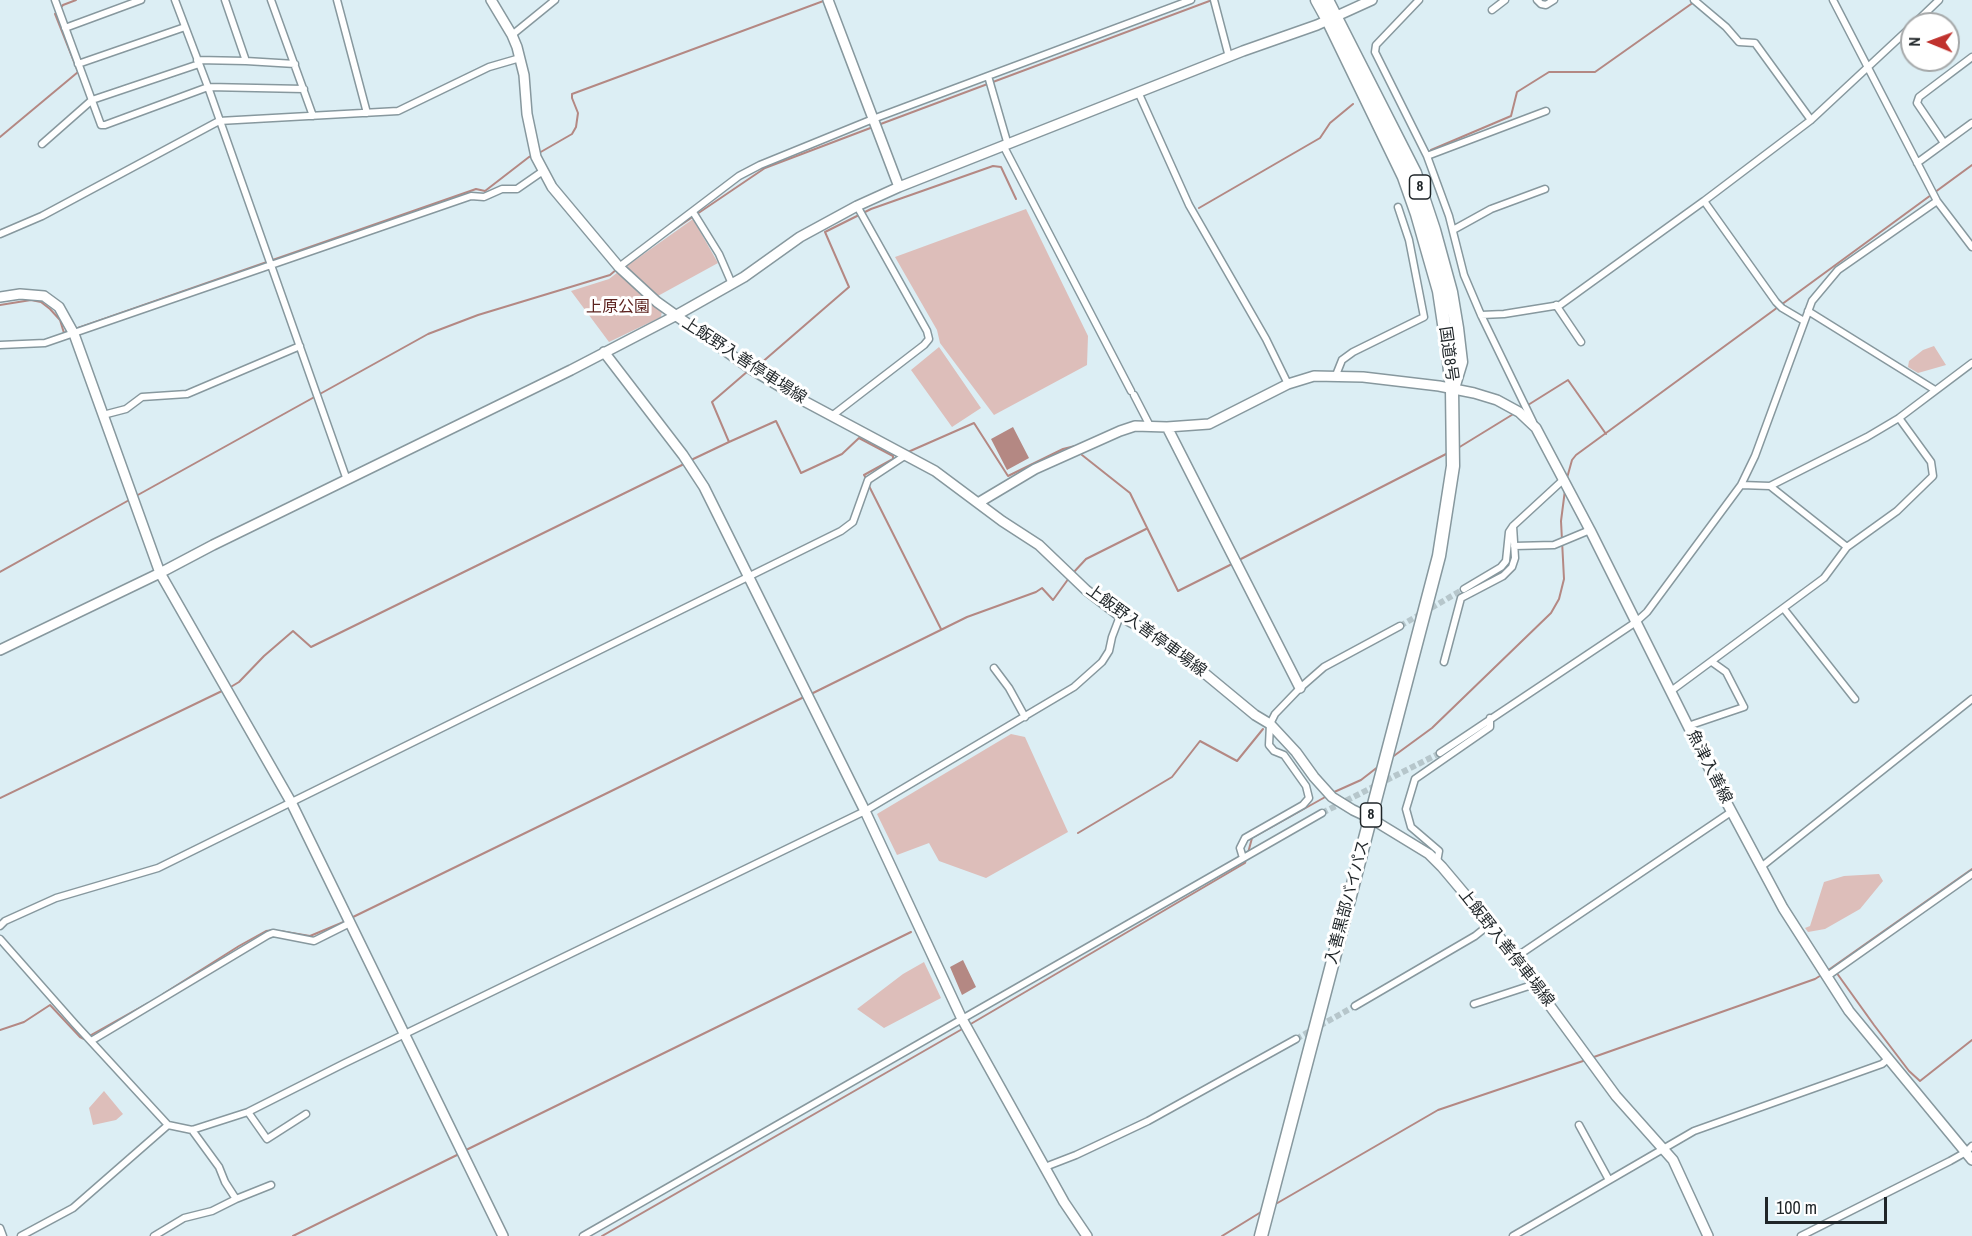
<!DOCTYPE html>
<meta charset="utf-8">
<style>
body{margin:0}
#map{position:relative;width:1972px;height:1236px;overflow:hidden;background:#dceef4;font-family:"Archivo Narrow",sans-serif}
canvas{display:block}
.north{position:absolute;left:1900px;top:12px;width:60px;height:60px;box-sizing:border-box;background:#fff;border:2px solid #a5a8a9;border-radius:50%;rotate:271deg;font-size:16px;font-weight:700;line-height:24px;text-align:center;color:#1f2528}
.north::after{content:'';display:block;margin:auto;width:21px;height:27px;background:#c0322e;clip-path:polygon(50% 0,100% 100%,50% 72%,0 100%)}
.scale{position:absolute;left:1765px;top:1197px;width:122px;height:27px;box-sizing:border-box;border:3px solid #1f2528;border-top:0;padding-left:8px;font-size:18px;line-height:21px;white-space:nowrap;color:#1f2528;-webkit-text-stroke:4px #fff;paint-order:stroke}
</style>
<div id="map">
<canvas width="1972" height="1236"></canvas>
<div class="north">N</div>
<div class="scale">100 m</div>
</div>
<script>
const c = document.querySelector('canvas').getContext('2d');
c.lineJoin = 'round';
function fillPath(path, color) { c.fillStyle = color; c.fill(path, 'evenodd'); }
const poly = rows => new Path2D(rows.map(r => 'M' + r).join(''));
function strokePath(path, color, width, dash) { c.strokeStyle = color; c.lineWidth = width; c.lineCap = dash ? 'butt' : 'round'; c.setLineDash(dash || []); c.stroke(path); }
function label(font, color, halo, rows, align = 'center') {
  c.font = font + ' "Archivo Narrow","Noto Sans JP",sans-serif'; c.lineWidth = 6; c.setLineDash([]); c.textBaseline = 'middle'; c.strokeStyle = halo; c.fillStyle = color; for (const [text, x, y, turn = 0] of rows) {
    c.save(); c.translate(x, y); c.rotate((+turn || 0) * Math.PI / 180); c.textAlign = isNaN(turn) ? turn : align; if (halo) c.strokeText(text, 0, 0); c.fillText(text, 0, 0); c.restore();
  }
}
fillPath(poly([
 [1026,209,1088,336,1087,365,994,415,940,343,937,330,895,257],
 [693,219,718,263,656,297,624,268],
 [618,272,662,311,661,317,609,342,571,291,609,279],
 [1934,346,1946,365,1918,373,1908,367,1909,361,1923,350],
 [939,347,981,408,952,427,911,370],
 [1011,734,1025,737,1068,832,986,878,939,861,929,843,897,855,877,814],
 [1879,874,1883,881,1860,909,1825,929,1808,932,1805,928,1810,926,1824,882,1844,876],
 [924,962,941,998,884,1028,857,1009,903,974],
 [104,1091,123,1114,116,1120,93,1125,89,1108]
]), '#ddbeba');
fillPath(poly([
 [1013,427,1029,458,1007,470,991,439],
 [963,960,976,987,962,995,950,967]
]), '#b48883');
strokePath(poly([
 [878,125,1212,0],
 [0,137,78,72,55,14,63,5,76,0],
 [1431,150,1511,116,1517,92,1549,72,1595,72,1694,2],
 [539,153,572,134,576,127,578,113,572,98,572,94,826,0],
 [1199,208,1320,138,1330,123,1353,104],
 [666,235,765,168,873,127],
 [0,305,31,300,41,302,50,309,60,320,64,333,70,331],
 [75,329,476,189,485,191,529,157,534,155],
 [753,368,760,364,849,287,825,232,871,209,993,166,1001,167,1016,199],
 [1520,410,1568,380,1606,434],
 [729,442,776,421,801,473,842,454,859,438,893,456,893,459,864,475,866,478],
 [1458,448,1515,413],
 [908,452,974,423,1008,476,1063,449,1075,446],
 [1082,455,1130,493,1178,591,1232,564],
 [689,461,729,442,712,402,748,371],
 [1567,478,1572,460,1576,455,1972,165],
 [868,484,941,629],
 [136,496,428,334,478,315,610,275,617,269],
 [1237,561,1448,453],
 [0,572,131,499],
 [1073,573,1086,559,1146,529],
 [229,688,239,682,264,656,293,631,311,647,684,464],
 [809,695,967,617,1036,592,1042,588,1053,600,1069,578],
 [1391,758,1432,728,1551,613,1559,599,1564,579,1561,521,1565,490],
 [1332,793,1361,780,1379,766],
 [0,798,224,690],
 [1078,833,1172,777,1200,741,1237,761,1263,729],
 [1248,853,1252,838,1327,796],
 [351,918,804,697],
 [280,931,310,936,346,921],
 [1827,971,1972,869],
 [1836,972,1874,1025,1909,1071,1920,1081,1972,1040],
 [163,994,239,946,266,931,274,930],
 [969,1025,1245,863,1246,859],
 [0,1030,24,1022,50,1005,80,1037,84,1039,148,1003],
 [1591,1058,1815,979,1823,974],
 [464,1151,911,932],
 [1274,1205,1438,1110,1586,1060],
 [293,1236,459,1154],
 [602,1236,964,1028],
 [1222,1236,1261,1212]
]), '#b48883', 2);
strokePath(poly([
 [1400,626,1464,589],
 [1322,813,1440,753],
 [1296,1039,1355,1006]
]), '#b6c6cb', 6, [6, 3]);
const street = poly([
 [55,0,101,125,105,125,208,87,304,89],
 [175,0,208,87,347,480],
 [225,0,246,61,295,64],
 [271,0,313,116],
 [337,0,367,113],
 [1214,0,1229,57],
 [1419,0,1376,45,1375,52,1427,156,1449,216,1464,275,1481,315,1533,422],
 [1537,0,1541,4,1546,5,1554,0],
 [1694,0,1726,27,1739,42,1755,43,1811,120],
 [1833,0,1937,201,1972,247],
 [1492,10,1505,0],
 [1914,24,1939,0],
 [65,28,141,0],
 [512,35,555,0],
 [197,60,246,61],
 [78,64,185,27],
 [988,76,1008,145],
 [1139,94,1189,205,1266,339,1288,384],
 [1944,143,1917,103,1919,97,1972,57],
 [42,144,92,100,199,64],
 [1004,147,1131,391],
 [1427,156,1546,111],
 [1917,163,1972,123],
 [1704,201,1776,302,1782,308,1804,321],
 [693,212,719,254,732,284],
 [1453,230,1491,209,1545,189],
 [0,234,42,216,219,121,398,111,489,67,520,58],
 [619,267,739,176,760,165,873,119,1191,0],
 [1556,305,1581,342],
 [1808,311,1935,390],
 [1481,315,1504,314,1560,305,1704,201,1811,120,1912,26],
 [0,345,45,343,471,196,484,197,502,189,517,189,543,171],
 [1336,375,1342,360,1353,352,1424,317,1409,240,1398,207],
 [1134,395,1150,426],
 [103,415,126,409,142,397,187,394,300,346],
 [833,415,924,345,929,339,927,331,857,206],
 [1741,485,1770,486,1867,437,1899,418,1972,363],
 [1770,486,1847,547],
 [1514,546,1554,545,1590,530],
 [1464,589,1501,567,1506,561,1509,532,1513,526,1563,480],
 [1784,609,1855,699],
 [1444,662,1461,598,1503,576,1512,567,1515,558,1513,526],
 [994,668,1009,688,1025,717],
 [1671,691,1824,578,1847,547,1897,511,1933,476,1931,462,1899,418],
 [1688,726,1744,707,1726,672,1712,662],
 [1440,753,1636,622,1647,612,1741,485,1755,456,1812,301,1838,270,1937,201],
 [1243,858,1240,848,1245,838,1303,805,1309,798,1306,786,1284,755,1274,751,1269,745,1270,724,1275,714,1300,688,1324,667,1400,626],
 [1437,862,1439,851,1411,827,1406,809,1415,779,1490,727,1490,718],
 [1761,867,1972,699],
 [0,926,5,921,56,898,158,868,841,531,853,522,868,480,906,455],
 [0,939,75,1024,168,1125,192,1130,248,1112,345,1063,865,811,1074,687,1102,662,1109,651,1112,637,1120,616],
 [1516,957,1731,812],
 [1826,977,1972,874],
 [1474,1004,1535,984],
 [1355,1006,1475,936,1490,924],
 [91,1041,268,935,273,933,314,941,350,923],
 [248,1112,267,1139,306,1114],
 [1579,1125,1609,1180],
 [1045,1167,1076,1155,1148,1121,1296,1039],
 [236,1199,271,1185],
 [0,1228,3,1236],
 [21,1236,73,1208,168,1125],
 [154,1236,184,1218,212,1211,236,1199,225,1182,219,1167,192,1130],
 [583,1236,1322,813],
 [1513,1236,1694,1131,1882,1064,1888,1059],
 [1801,1236,1950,1161,1966,1152,1972,1146]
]);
const secondary = poly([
 [491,0,512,35,517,47,524,75,527,114,536,157,552,187,619,267,657,302,751,369,804,401,935,471,1002,521,1039,545,1086,590,1120,616,1153,634,1174,648,1255,715,1270,724,1296,752,1314,777,1332,797,1353,810,1370,818,1429,854,1442,867,1490,924,1616,1096,1673,1160,1708,1236],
 [828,0,899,187],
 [0,297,20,294,44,296,59,307,74,334,160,573,291,802,503,1236],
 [604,352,683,455,704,487,865,811,962,1019,1064,1202,1087,1236],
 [1167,427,1300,688],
 [978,503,1035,469,1120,431,1135,426,1167,427,1209,424,1288,384,1314,376,1363,377,1439,386,1474,393,1497,400,1519,412,1536,428,1590,530,1721,792,1783,908,1849,1011,1972,1160],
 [0,650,160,573,213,545,571,370,675,316,744,277,800,237,857,206,899,187,1243,51,1317,25,1372,0]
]);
const highway = poly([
 [1327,0,1415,173,1434,230,1451,292,1457,328,1461,362,1454,385],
 [1261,1236,1439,556,1453,466,1452,389,1447,344,1439,291,1417,214,1404,177,1328,20,1317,0]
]);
strokePath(street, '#87989e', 9);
strokePath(secondary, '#87989e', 12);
strokePath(highway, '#87989e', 15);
strokePath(street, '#fff', 6);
strokePath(secondary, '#fff', 9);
strokePath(highway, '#fff', 12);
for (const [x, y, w] of [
 [1420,187,21],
 [1371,815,21]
]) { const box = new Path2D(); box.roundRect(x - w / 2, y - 12, w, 24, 4.5); c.fillStyle = '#fff'; c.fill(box); strokePath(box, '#1f2528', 1.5); }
label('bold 15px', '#1f2528', null, [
 ["8",1420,187],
 ["8",1371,815]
]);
label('16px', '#5d2420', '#fff', [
 ["上原公園",618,308]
]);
label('16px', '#1f2528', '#fff', [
 ["国道8号",1448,354,82],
 ["上飯野入善停車場線",744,361,33],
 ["上飯野入善停車場線",1146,631,36],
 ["魚津入善線",1709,767,63],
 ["入善黒部バイパス",1348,902,-75],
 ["上飯野入善停車場線",1506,948,52]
]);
</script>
